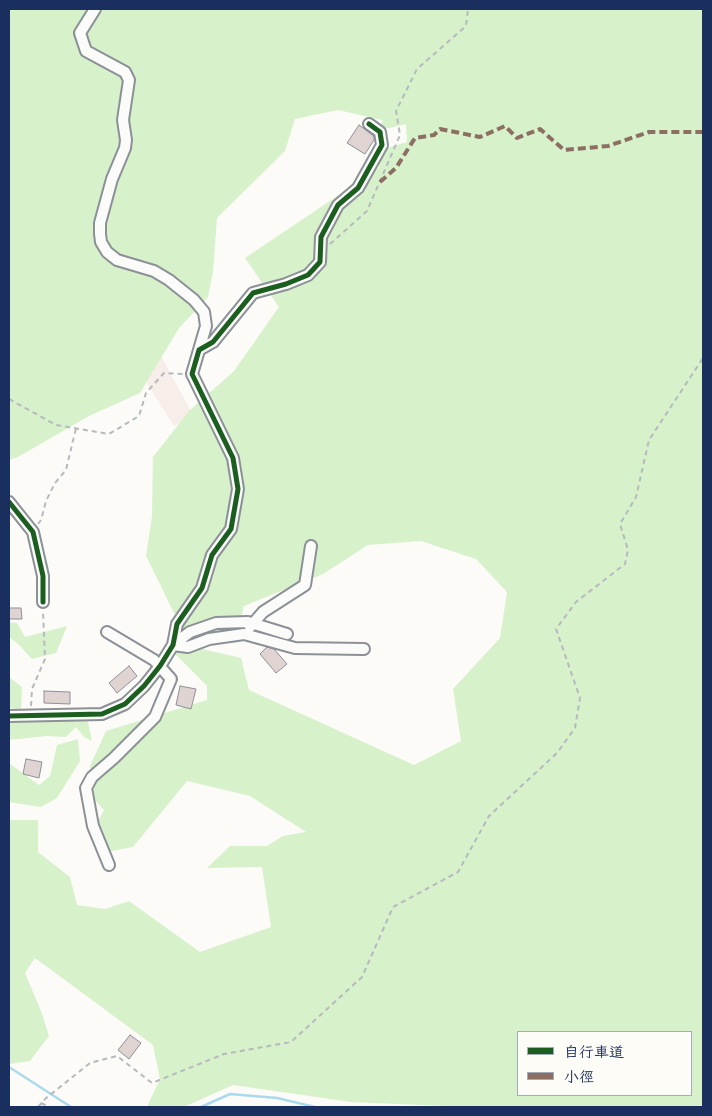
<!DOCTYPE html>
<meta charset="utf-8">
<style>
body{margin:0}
#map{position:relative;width:712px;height:1116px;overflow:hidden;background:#fcfbf8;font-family:Mali,"LXGW WenKai TC",sans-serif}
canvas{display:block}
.frame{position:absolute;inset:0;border:10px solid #1b2f5e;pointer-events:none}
.legend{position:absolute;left:517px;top:1031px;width:175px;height:65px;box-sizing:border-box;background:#fdfcf7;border:1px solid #a3aaba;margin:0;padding:6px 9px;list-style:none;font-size:15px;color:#1b2f5e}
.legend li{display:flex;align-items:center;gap:10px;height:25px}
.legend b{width:25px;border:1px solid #a3aaba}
</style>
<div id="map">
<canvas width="712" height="1116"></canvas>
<div class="frame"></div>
<ul class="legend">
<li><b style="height:6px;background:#1b5e20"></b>自行車道</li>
<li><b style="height:6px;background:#8d6e63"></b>小徑</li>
</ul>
</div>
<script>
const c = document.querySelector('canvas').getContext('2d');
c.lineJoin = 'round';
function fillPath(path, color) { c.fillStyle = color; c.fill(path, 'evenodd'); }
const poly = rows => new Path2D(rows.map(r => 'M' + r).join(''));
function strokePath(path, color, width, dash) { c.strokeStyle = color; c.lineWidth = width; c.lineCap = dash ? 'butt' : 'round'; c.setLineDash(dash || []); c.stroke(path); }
fillPath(poly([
 [153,341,193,415,174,426,124,347]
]), '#f7ede9');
fillPath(poly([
 [9,9,703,9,703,1107,470,1107,351,1102,233,1085,184,1107,147,1107,160,1079,153,1045,35,958,25,973,41,1011,49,1036,30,1061,9,1064,9,820,38,820,38,852,70,877,77,905,105,909,129,901,200,952,271,927,262,867,207,868,230,846,267,846,283,836,306,832,250,796,187,781,133,847,101,853,94,829,104,810,93,798,90,766,106,731,207,700,207,686,174,653,198,648,241,658,249,690,414,765,461,741,453,689,500,638,507,592,476,559,421,541,368,545,323,574,244,606,235,643,181,627,146,556,152,516,153,457,189,411,234,371,279,307,245,258,379,168,380,150,407,142,406,124,381,130,382,120,338,110,295,119,285,151,217,218,213,272,208,297,179,328,140,393,89,416,18,457,9,460],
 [518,1032,691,1032,691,1095,518,1095],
 [9,622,17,623,25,637,67,626,56,653,32,659,17,643,9,637],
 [9,677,22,687,21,709,9,708],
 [87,718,92,741,84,737,76,727,66,737,47,736,9,740,9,719,53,721],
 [78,739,80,761,57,798,41,807,9,802,9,763,39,785,50,776,57,745]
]), '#d7f1cb');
strokePath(poly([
 [9,1067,71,1107],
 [201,1107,230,1094,277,1098,315,1107]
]), '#aadaed', 2.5);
const building = poly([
 [359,125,374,136,374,140,365,154,347,143,359,125],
 [9,608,21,608,22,619,9,619,9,608],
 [267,647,274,649,287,664,276,673,260,654,267,647],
 [129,666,137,676,117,693,109,683,129,666],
 [180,686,196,689,191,709,176,705,180,686],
 [44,691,70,692,70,704,44,703,44,691],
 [26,759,42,762,39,778,23,774,26,759],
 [130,1035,141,1043,129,1059,118,1050,130,1035]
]);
fillPath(building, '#e0d4d2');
strokePath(building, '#8c9097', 1);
const minor = poly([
 [199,350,213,342,253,293,286,284,308,275,320,262,321,237,338,205,358,188,382,145,380,132,369,124],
 [9,502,33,532,43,576,43,602],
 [250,627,263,612,305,585,311,546],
 [107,632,154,660,171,679,155,717,114,758,92,777,86,788,93,826,109,865],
 [173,645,188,647,209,639,244,634,295,648,364,649],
 [173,645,190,632,216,623,248,622,287,634],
 [9,716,102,714,125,704,144,686,160,666,173,645,177,624,202,588,212,555,231,529,238,489,233,458,192,374,206,326,204,312,194,300,169,280,154,271,117,260,107,252,101,242,100,234,100,223,112,179,125,148,126,140,123,120,129,80,125,72,86,51,80,33,95,9]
]);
strokePath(minor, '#8c9097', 14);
strokePath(poly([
 [330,244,367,211,400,135,396,111,417,69,466,26,468,9],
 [9,399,56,425,109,434,139,416,146,393,164,373,183,374],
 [38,524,41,520,46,501,55,483,66,470,76,428],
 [31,706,32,689,45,659,43,611],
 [41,1103,49,1107],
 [38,1107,45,1099,90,1063,117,1056,152,1083,224,1054,291,1042,362,977,393,907,458,872,489,816,557,753,575,728,580,698,556,629,576,602,625,564,628,550,620,524,636,497,649,440,703,358]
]), '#b6b9bd', 2, [5, 4]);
strokePath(minor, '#fbfbf9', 10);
strokePath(poly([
 [380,182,396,168,415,138,434,135,440,129,480,137,505,126,517,138,540,129,564,150,608,146,649,132,703,132]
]), '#8d6e63', 4, [8, 4]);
strokePath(poly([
 [9,502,33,532,43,576,43,602],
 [9,716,102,714,125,704,144,686,160,666,173,645,177,624,202,588,212,555,231,529,238,489,233,458,192,374,199,350,213,342,253,293,286,284,308,275,320,262,321,237,338,205,358,188,382,145,380,132,369,124]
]), '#1b5e20', 5);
</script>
